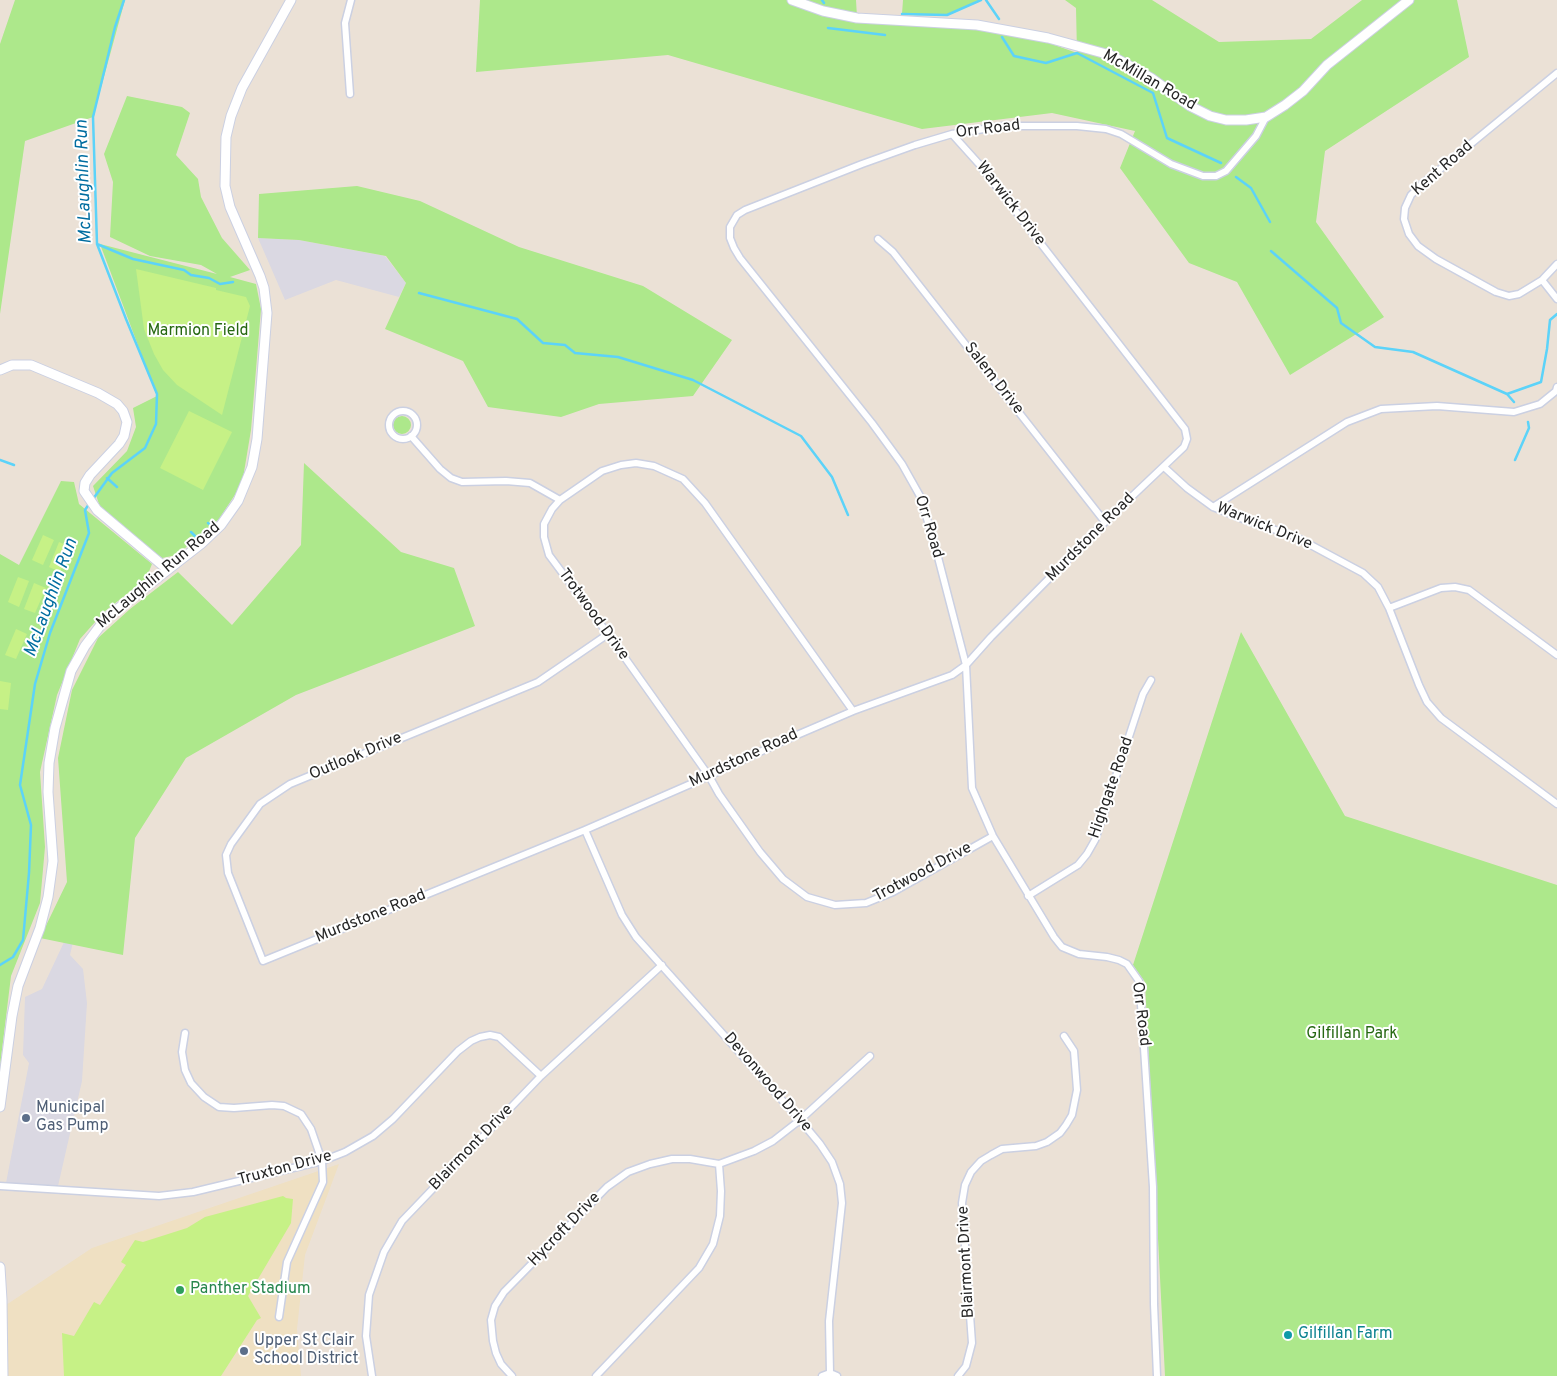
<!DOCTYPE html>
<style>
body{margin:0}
canvas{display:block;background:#ebe1d6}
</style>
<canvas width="1557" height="1376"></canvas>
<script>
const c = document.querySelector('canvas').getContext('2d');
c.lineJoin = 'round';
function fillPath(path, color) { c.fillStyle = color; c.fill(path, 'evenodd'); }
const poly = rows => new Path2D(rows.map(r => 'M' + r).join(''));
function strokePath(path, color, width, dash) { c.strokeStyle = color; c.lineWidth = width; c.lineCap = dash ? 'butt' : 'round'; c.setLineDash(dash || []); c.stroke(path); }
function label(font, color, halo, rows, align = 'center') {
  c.font = font + ' Overpass,sans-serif'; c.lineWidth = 4; c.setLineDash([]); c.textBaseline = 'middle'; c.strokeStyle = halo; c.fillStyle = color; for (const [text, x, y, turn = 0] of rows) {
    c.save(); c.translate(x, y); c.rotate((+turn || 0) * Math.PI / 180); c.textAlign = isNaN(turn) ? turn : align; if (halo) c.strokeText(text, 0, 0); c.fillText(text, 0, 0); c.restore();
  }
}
fillPath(poly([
 [258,238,299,240,385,256,406,283,399,297,336,280,285,300],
 [65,940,73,942,70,955,83,969,87,1003,82,1081,58,1186,6,1183,29,1063,23,1055,25,997,42,989]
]), '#dad8e2');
fillPath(poly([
 [339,1164,305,1255,297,1329,301,1376,7,1376,6,1305,92,1248]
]), '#efe0c2');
fillPath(poly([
 [15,0,125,0,93,117,25,141,0,314,0,44],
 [480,0,856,0,857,17,1021,33,1077,53,1076,8,1065,0,1152,0,1219,42,1311,39,1362,0,1457,0,1469,57,1325,151,1316,222,1384,317,1290,375,1237,282,1189,263,1120,168,1135,131,1052,113,922,129,668,55,476,72],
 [903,0,981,0,947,15,902,14],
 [127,96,182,107,190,113,176,155,198,179,201,197,222,238,250,270,230,277,256,284,261,309,251,430,242,484,219,519,177,555,162,558,101,510,93,486,127,451,136,427,133,408,157,396,100,244,217,274,201,265,150,256,110,237,113,182,104,154],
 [357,186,420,201,519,247,643,286,732,340,693,396,599,404,561,417,488,407,463,361,385,329,406,283,386,256,299,240,258,238,259,194],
 '393 425a9 9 0 1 1 18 0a9 9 0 1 1-18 0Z',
 [304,463,401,552,454,568,475,626,296,695,186,758,135,838,123,955,40,938,67,882,58,758,72,690,98,638,130,609,178,572,232,625,301,545],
 [61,481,74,482,79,504,152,564,146,579,104,612,80,639,57,695,40,772,45,847,40,903,11,976,0,1066,0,554,19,565],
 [1241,632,1345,816,1557,885,1557,1376,1165,1376,1145,982,1133,965]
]), '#ade88b');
fillPath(poly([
 [136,269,216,288,216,290,246,297,250,306,222,415,177,385,163,370,154,354,144,329],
 [189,411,232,432,203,490,160,468],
 [43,535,54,540,43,565,32,560],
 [59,542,70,547,60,572,49,567],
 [18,577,29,581,19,607,8,602],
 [34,583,46,588,35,613,24,609],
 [16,629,27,634,16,659,5,655],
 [0,681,11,683,8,710,0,709],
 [283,1196,286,1198,293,1199,291,1223,248,1296,261,1318,257,1320,221,1376,64,1376,62,1333,74,1336,94,1302,100,1305,126,1265,121,1262,135,1240,143,1242,187,1228,205,1217]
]), '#c6f186');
strokePath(poly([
 [822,0,824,3],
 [986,0,999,19],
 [902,14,947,15,981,0],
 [828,28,885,35],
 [1002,37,1014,56,1046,63,1077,53,1153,93,1167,138,1221,163],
 [1236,177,1251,188,1270,222],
 [97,244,133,259,184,270,191,275,209,278,220,284,233,282],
 [1271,251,1337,308,1341,323,1375,347,1413,352,1507,394,1541,382,1547,349,1550,320,1557,314],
 [419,293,517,319,543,343,565,345,575,353,618,357,693,380,801,436,832,477,848,515],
 [1507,394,1514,402],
 [0,460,14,465],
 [1515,460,1529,428,1528,422],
 [107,478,117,487],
 [93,499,112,473,145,448,156,424,157,394,126,319,97,244,93,117,115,27,124,0],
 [208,523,212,526],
 [191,532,198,539],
 [0,965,13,957,23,940,29,873,31,825,20,785,35,684,50,633,89,533,85,510,89,504]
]), '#5cd3f9', 2.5);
const street = poly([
 [1557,73,1422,184,1411,195,1405,208,1404,219,1409,234,1418,246,1436,259,1496,292,1509,296,1519,294,1542,280,1557,264],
 [350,94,345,23,351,0],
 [878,239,893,252,1105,522],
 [1542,280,1557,299],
 '389 425a14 14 0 1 1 28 0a14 14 0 1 1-28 0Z',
 [411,436,440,469,451,478,462,482,506,481,530,483,560,500],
 [1164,467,1187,488,1213,507,1248,521,1294,536,1363,573,1378,587,1389,608,1419,685,1427,702,1441,718,1557,804],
 [1213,507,1347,422,1381,409,1437,406,1514,412,1540,404,1556,391,1557,387],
 [1389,608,1441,588,1455,587,1469,590,1557,655],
 [608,634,538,682,290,784,260,804,231,844,226,855,228,873,263,961,585,830,709,776,783,741,853,711,952,675,966,665,991,637,1105,522,1184,447,1187,439,1185,429,979,164,952,134],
 [853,711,705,503,683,479,654,466,636,463,621,465,602,471,560,500,552,509,544,524,544,537,549,555,608,634,709,776,719,794,760,852,783,879,807,897,835,905,866,903,893,892,993,836],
 [585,830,622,915,636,937,800,1120,820,1144,832,1162,840,1184,842,1203,829,1321,830,1373],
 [1028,896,1078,865,1087,854,1095,840,1143,694,1151,680],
 [185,1033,182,1052,185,1070,191,1083,204,1097,219,1107,234,1108,272,1105,284,1106,301,1114,311,1129,322,1161,323,1182,287,1262,279,1317],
 [719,1164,754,1151,773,1141,800,1120,870,1056],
 [0,1186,159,1196,193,1192,322,1161,345,1152,373,1136,393,1119,458,1051,471,1041,480,1037,490,1035,499,1037,541,1076],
 [372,1376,366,1336,369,1295,384,1252,402,1221,541,1076,662,965],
 [512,1376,501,1364,496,1353,493,1341,491,1320,495,1306,504,1292,607,1187,628,1172,650,1164,672,1159,690,1159,719,1164,721,1191,720,1216,713,1244,699,1268,596,1376],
 [822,1376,830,1373,837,1376],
 [958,1376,966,1366,972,1343,962,1203,965,1185,971,1172,981,1161,991,1155,1002,1149,1036,1146,1047,1142,1060,1133,1066,1125,1072,1115,1077,1090,1074,1051,1064,1036],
 [1157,1376,1154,1304,1153,1187,1142,1017,1139,981,1127,964,1119,960,1107,957,1079,954,1062,947,1054,937,993,836,972,788,966,665,933,538,920,496,902,464,872,423,740,258,734,248,730,238,730,227,737,215,745,210,862,164,915,145,952,134,1003,126,1077,126,1106,129,1121,134,1171,164,1203,176,1216,176,1226,171,1256,136,1266,117]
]);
const secondary = poly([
 [792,0,823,11,857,18,977,25,1048,38,1110,55,1151,78,1190,106,1210,116,1226,120,1246,120,1266,117,1285,105,1303,91,1327,65,1409,0],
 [0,370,12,365,31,365,98,393,117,404,123,411,127,422,124,436,119,444,90,475,85,483,84,491,97,510,167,569],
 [0,1107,12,1016,18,986,40,928,48,897,53,861,48,792,49,763,55,728,71,671,85,646,106,618,201,544,221,525,238,501,252,467,257,439,267,313,264,288,260,276,230,207,225,186,226,137,231,116,242,88,291,0],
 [0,1267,2,1300,3,1376]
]);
strokePath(street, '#cbd0e2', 9);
strokePath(secondary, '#cbd0e2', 11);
strokePath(street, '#fff', 6);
strokePath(secondary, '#fff', 9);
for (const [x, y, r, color] of [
 [26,1118,5,"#5c6f8a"],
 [180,1290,5,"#2e9e5b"],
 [1288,1335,5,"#0f9aa8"],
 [244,1351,5,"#5c6f8a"]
]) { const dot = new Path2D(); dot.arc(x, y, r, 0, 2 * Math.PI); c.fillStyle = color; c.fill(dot); strokePath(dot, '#fff', 2); }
label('16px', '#262626', '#fff', [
 ["McMillan Road",1149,81,30],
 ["Orr Road",988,130,-7],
 ["Kent Road",1443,169,-41],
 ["Warwick Drive",1010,204,52],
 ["Salem Drive",993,379,52],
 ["Orr Road",928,527,73],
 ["Warwick Drive",1264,527,22],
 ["Murdstone Road",1091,538,-45],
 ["McLaughlin Run Road",159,576,-40],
 ["Trotwood Drive",593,615,54],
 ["Outlook Drive",356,757,-23],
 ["Murdstone Road",744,759,-25],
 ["Highgate Road",1112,788,-71],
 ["Trotwood Drive",923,873,-28],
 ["Murdstone Road",371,917,-22],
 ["Orr Road",1140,1014,83],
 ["Devonwood Drive",767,1083,49],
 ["Blairmont Drive",472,1148,-46],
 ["Truxton Drive",285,1169,-15],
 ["Hycroft Drive",565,1230,-46],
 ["Blairmont Drive",967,1262,-93]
]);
label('16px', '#266812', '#fff', [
 ["Marmion Field",198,332],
 ["Gilfillan Park",1352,1035]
]);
label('16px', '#4e5e75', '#fff', [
 ["Municipal",36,1109],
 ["Gas Pump",36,1127],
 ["Upper St Clair",254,1342],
 ["School District",254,1360]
], 'left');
label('16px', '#27864d', '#fff', [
 ["Panther Stadium",190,1290]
], 'left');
label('16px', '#0d838f', '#fff', [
 ["Gilfillan Farm",1298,1335]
], 'left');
label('italic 18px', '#016da0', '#fff', [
 ["McLaughlin Run",85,182,-92],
 ["McLaughlin Run",52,598,-70]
]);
</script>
